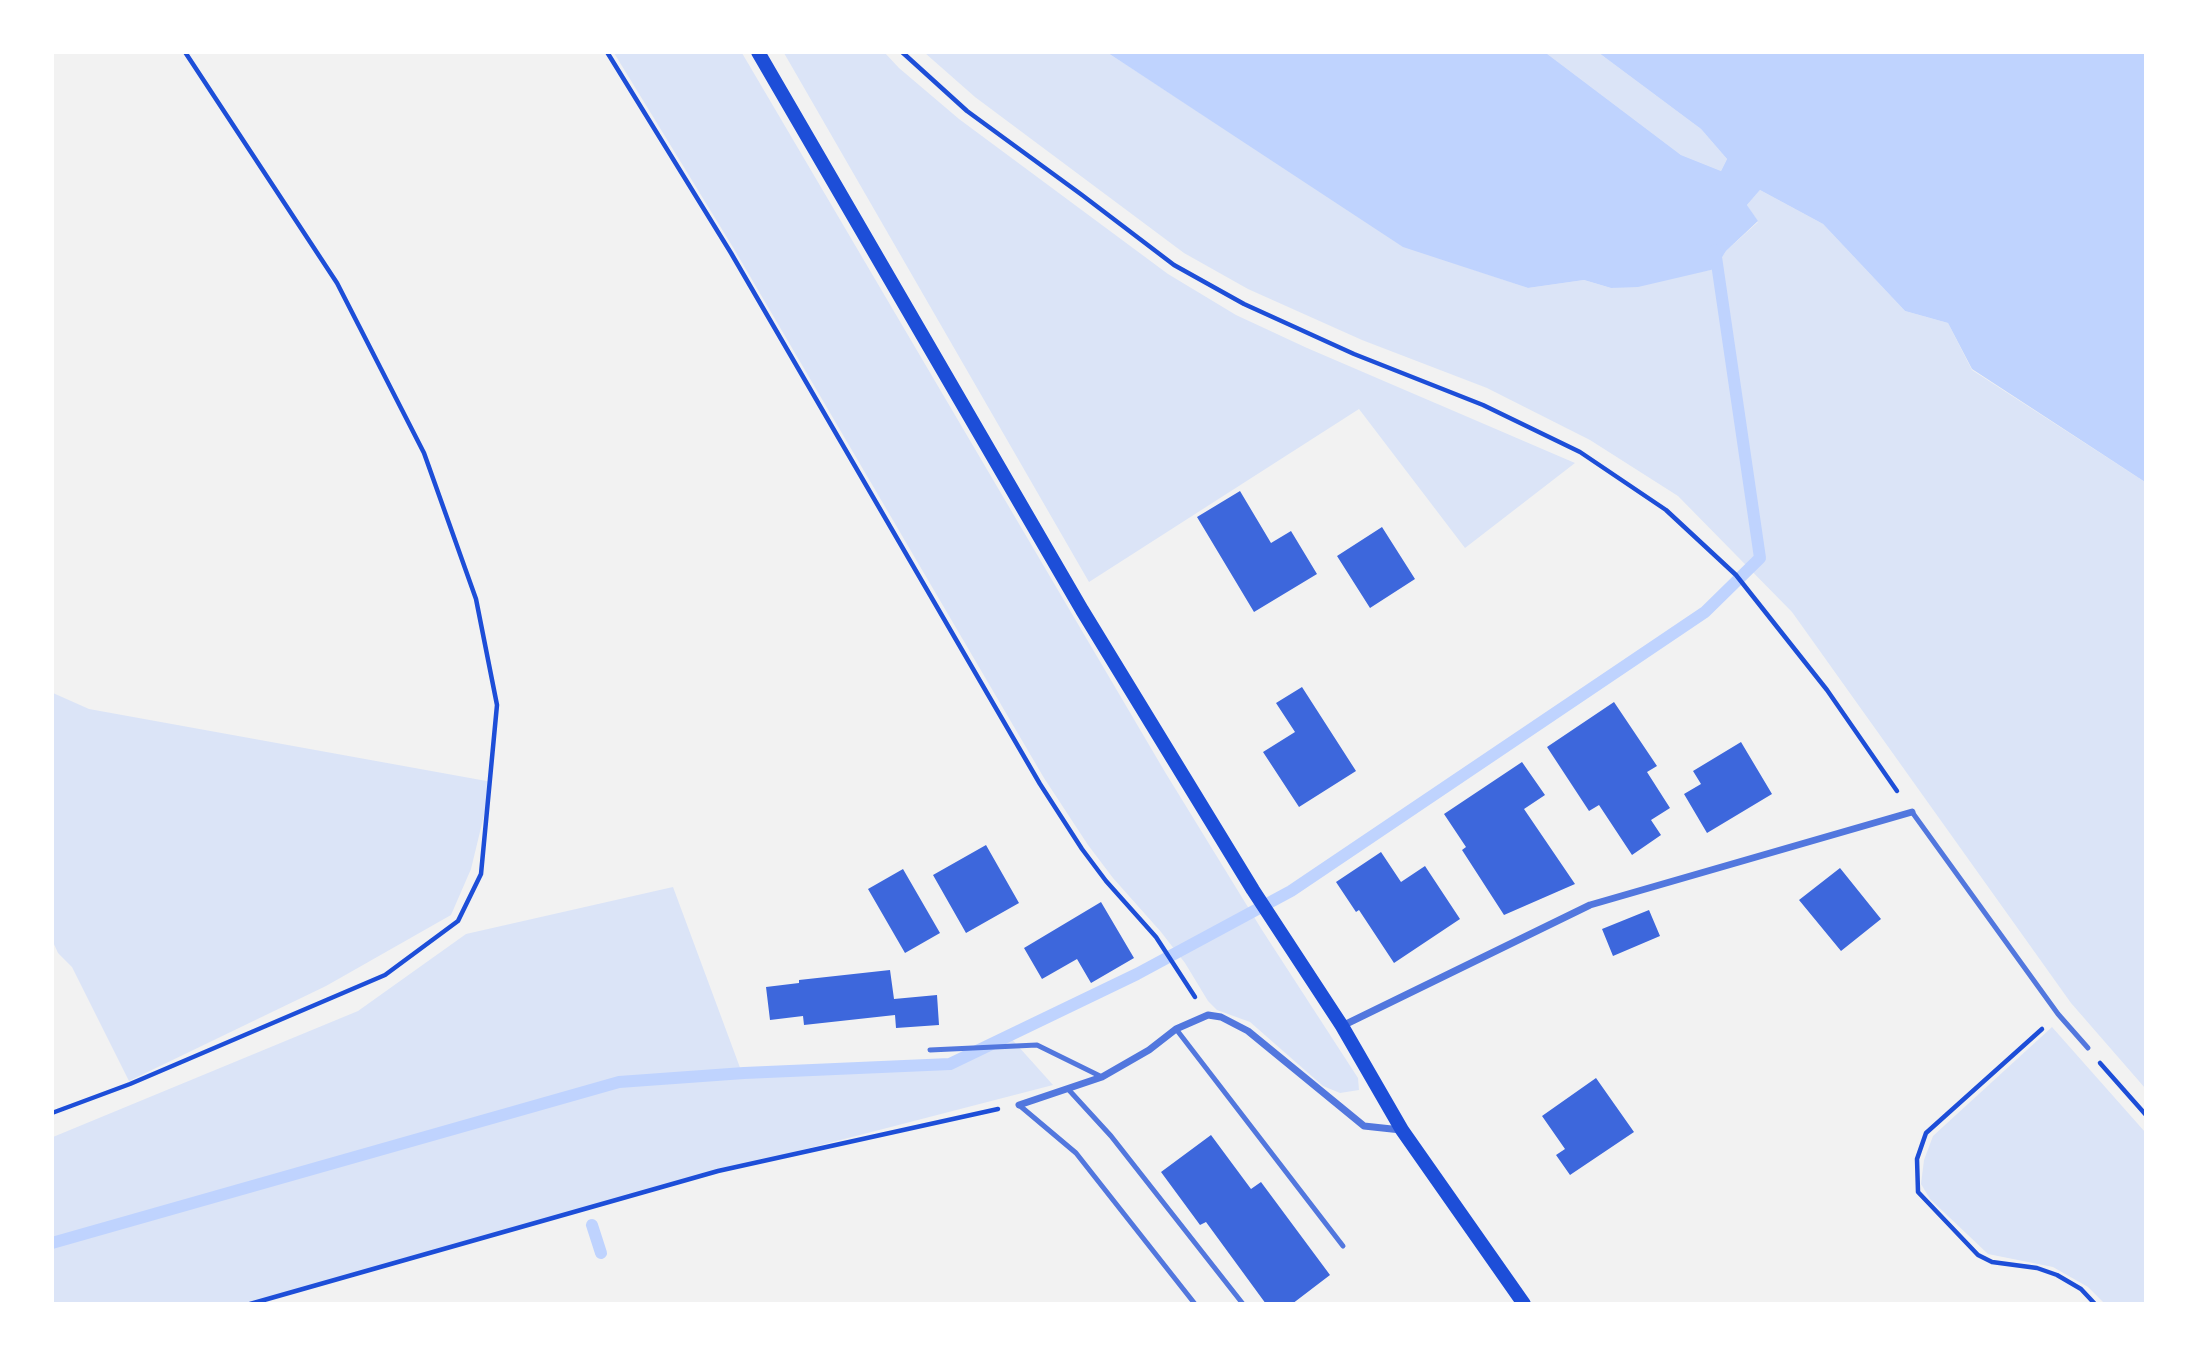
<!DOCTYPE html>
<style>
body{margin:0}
#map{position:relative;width:2198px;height:1356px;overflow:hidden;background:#f2f2f2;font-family:"Asap Condensed",sans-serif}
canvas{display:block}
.frame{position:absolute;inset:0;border:54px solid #fff;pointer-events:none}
</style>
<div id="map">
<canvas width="2198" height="1356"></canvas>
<div class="frame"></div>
</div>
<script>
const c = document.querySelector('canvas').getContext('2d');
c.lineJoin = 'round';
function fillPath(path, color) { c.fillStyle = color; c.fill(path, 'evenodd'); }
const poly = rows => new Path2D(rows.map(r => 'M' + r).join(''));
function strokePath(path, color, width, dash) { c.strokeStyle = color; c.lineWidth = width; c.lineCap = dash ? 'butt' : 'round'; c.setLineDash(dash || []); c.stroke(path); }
fillPath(poly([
 [614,53,742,53,1165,772,1262,930,1358,1078,1359,1090,1340,1093,1323,1086,1250,1022,1217,1010,1208,1001,1185,963,1161,932,1113,878,1088,845,1044,778,734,249],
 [784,53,885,53,899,68,959,119,1168,274,1236,315,1307,348,1575,463,1465,548,1359,409,1089,582],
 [925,53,1108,53,1407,247,1528,288,1584,280,1611,288,1715,269,1726,251,1758,222,1747,205,1760,190,1823,224,1905,311,1948,323,1972,370,2145,482,2145,1088,2071,1003,1792,612,1678,496,1590,440,1487,388,1362,340,1248,289,1184,253,975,97],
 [1546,53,1599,53,1701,129,1727,159,1721,171,1681,155],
 [53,693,89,709,492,782,471,869,451,915,326,986,129,1081,72,967,58,953,53,942],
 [673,887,742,1073,951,1064,1009,1036,1053,1085,717,1172,249,1303,53,1304,53,1137,358,1011,466,934],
 [2052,1027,2145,1132,2145,1303,2104,1303,2088,1287,2053,1267,1988,1254,1930,1199,1921,1184,1924,1160,1933,1136]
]), '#dbe4f7');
fillPath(poly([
 [1108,53,1546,53,1681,155,1721,171,1727,159,1701,129,1599,53,2145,53,2145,482,1972,369,1948,323,1905,311,1823,224,1760,190,1747,205,1758,221,1726,251,1715,269,1638,287,1611,288,1584,280,1528,288,1403,247]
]), '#bfd3fe');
strokePath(poly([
 [592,1225,601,1253],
 [52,1243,619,1082,744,1073,950,1064,1137,974,1291,891,1705,612,1760,558,1715,250]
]), '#bfd3fe', 12);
fillPath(poly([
 [1240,491,1271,543,1291,531,1317,574,1254,612,1197,517],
 [1382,527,1415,579,1370,608,1337,556],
 [1302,687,1356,771,1299,807,1263,752,1295,732,1276,703],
 [1614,702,1657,766,1647,772,1670,808,1651,820,1661,835,1632,855,1599,805,1589,811,1547,747],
 [1741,742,1772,794,1707,833,1684,794,1701,784,1693,771],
 [1522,762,1545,795,1524,809,1575,884,1504,915,1462,850,1466,847,1444,814],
 [986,845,1019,903,966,933,933,875],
 [1381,852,1401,882,1425,866,1460,919,1394,963,1359,910,1356,912,1336,882],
 [1840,868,1881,919,1841,951,1799,900],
 [903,869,940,933,905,953,868,889],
 [1101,902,1134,958,1091,983,1077,959,1042,979,1024,948],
 [1649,910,1660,936,1613,956,1602,929],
 [890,970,894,999,937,995,939,1025,896,1028,895,1015,804,1025,803,1016,770,1020,766,987,799,983,799,980],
 [1596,1078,1634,1132,1570,1175,1556,1155,1565,1149,1542,1116],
 [1211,1135,1251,1189,1261,1182,1330,1275,1292,1304,1266,1304,1206,1222,1200,1225,1161,1172]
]), '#3d67dc');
strokePath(poly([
 [607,52,731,253,1040,784,1082,849,1106,881,1156,937,1195,997],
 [902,52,967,111,1082,195,1174,265,1244,304,1354,354,1483,405,1580,452,1666,510,1736,575,1827,690,1897,791],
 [2042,1029,1926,1133,1917,1159,1918,1192,1978,1255,1992,1262,2037,1268,2057,1275,2081,1289,2095,1304],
 [2100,1063,2146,1115],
 [52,1113,130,1084,385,975,458,921,481,874,497,705,476,599,424,453,337,283,185,52],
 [250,1304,718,1171,998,1109]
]), '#1d4ed8', 4.5);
strokePath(poly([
 [1912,812,2058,1014,2088,1048],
 [1176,1029,1343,1246],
 [930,1050,1037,1045,1102,1077],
 [1068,1089,1111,1136,1243,1304],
 [1019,1105,1076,1153,1195,1304]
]), '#5277de', 5);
strokePath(poly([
 [1342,1026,1590,905,1912,812],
 [1019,1105,1102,1077,1149,1050,1176,1029,1208,1015,1221,1017,1248,1031,1364,1126,1401,1130]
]), '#5277de', 7);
strokePath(poly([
 [758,52,1082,610,1253,890,1342,1026,1402,1130,1524,1304]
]), '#1d4ed8', 14);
</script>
